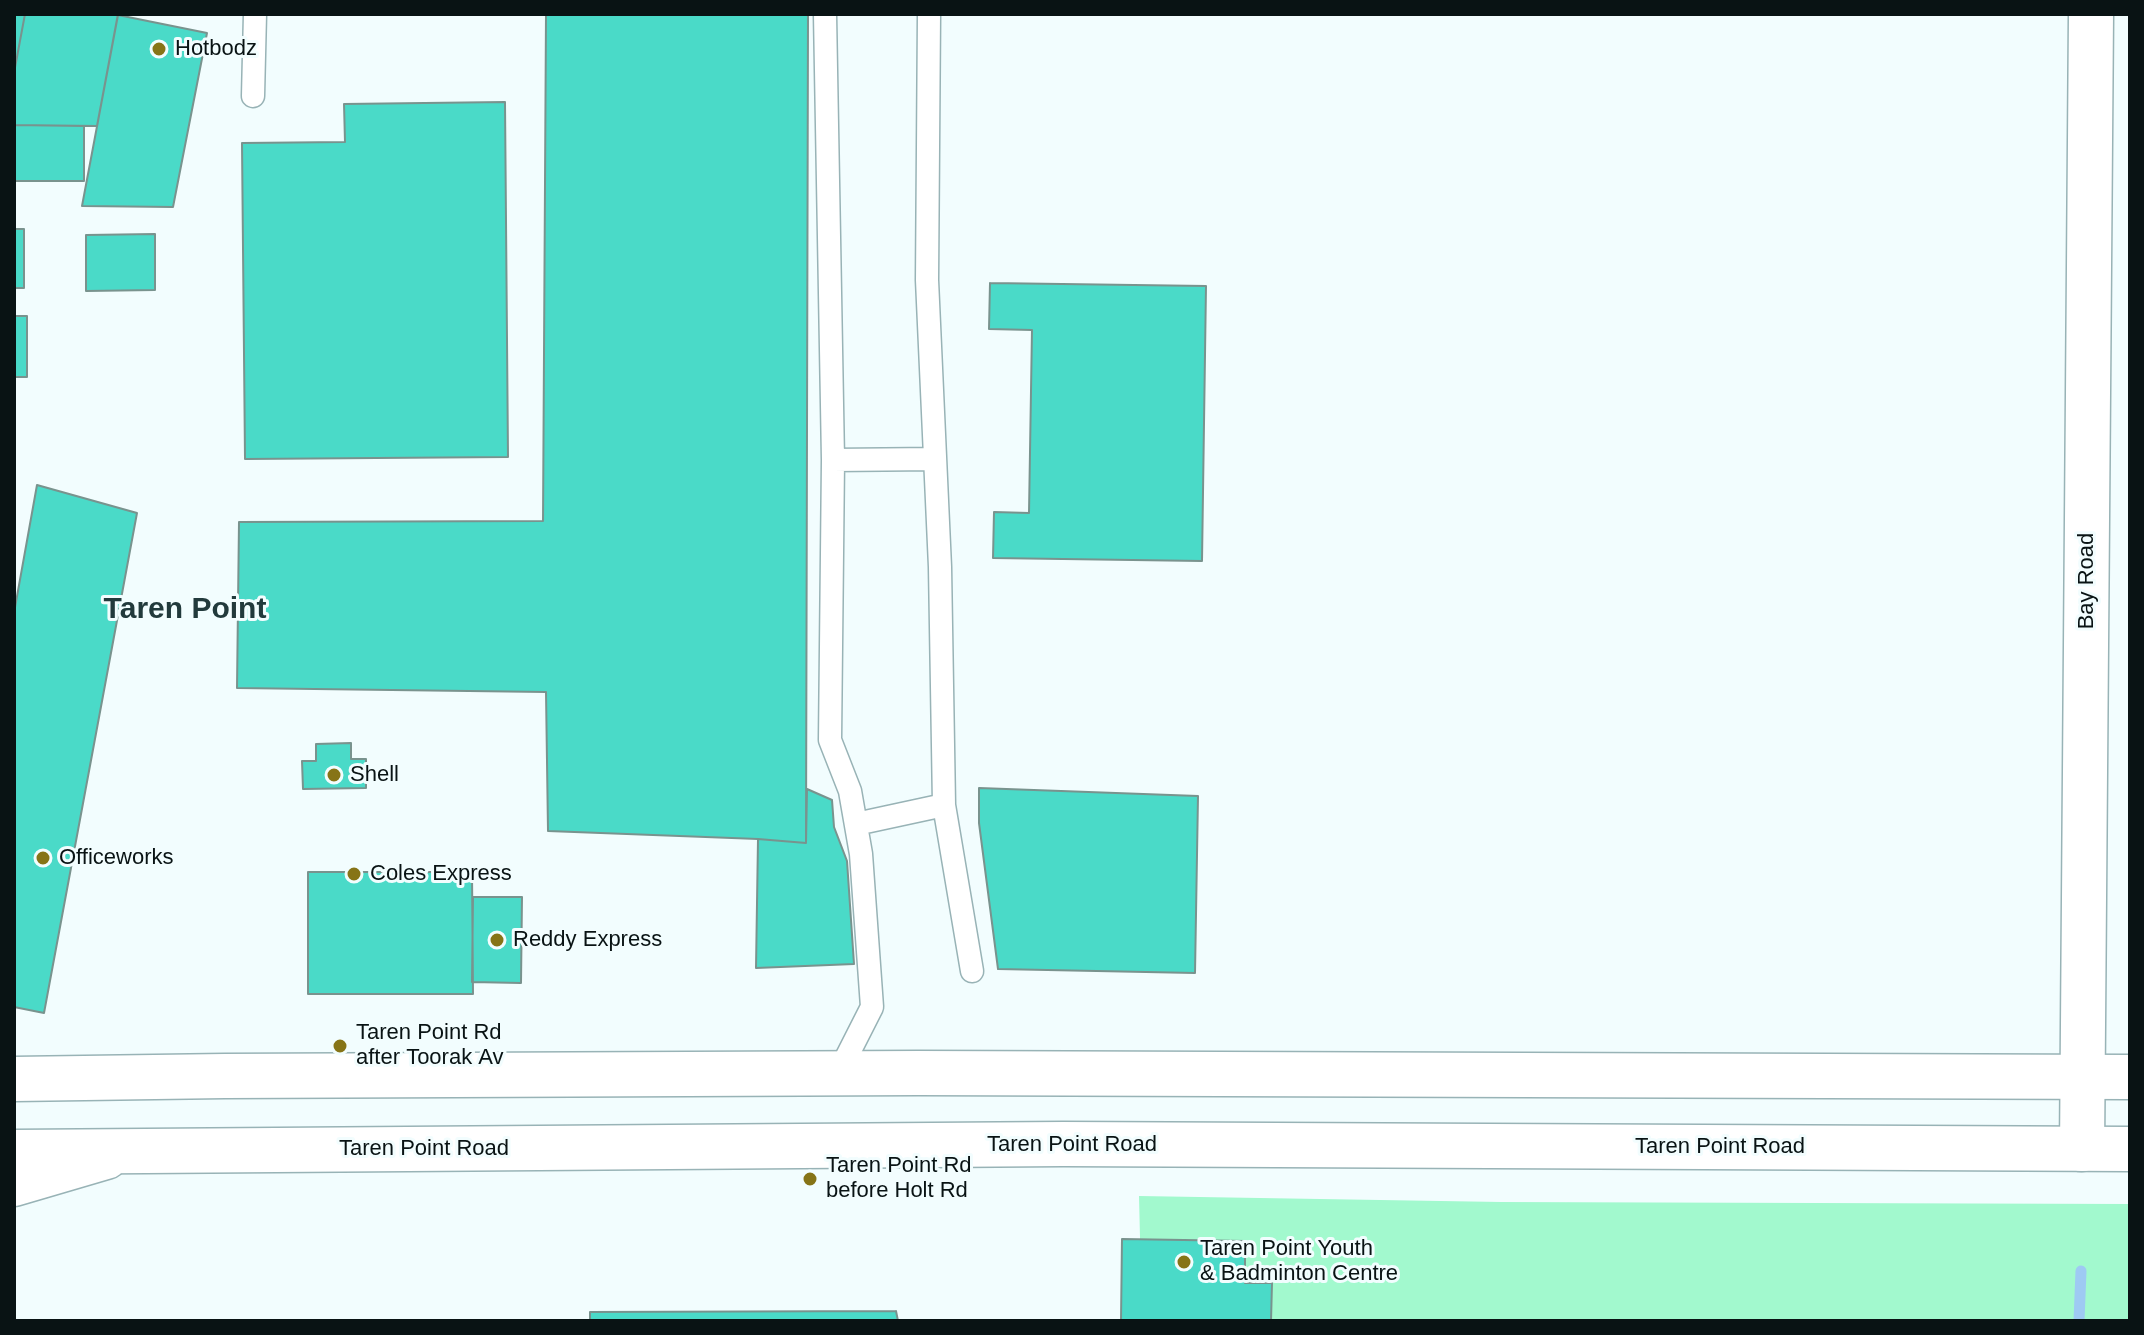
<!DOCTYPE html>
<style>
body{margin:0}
#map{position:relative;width:2144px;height:1335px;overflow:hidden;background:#f2fdfe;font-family:Helvetica,sans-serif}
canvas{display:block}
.frame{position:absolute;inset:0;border:16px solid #091314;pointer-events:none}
</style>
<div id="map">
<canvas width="2144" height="1335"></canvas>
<div class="frame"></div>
</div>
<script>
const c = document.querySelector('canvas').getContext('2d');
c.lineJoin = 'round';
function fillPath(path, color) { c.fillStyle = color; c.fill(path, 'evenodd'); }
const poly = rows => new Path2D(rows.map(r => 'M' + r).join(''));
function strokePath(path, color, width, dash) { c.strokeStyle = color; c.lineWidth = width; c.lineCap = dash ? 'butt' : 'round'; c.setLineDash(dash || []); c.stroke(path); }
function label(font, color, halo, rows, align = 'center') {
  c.font = font + ' Helvetica,sans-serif'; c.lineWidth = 6; c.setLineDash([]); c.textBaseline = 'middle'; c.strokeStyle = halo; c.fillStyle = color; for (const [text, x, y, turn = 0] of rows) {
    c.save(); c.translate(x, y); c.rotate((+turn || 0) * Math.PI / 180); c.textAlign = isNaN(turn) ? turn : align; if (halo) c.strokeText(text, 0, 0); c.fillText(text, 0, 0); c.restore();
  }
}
fillPath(poly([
 [1139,1196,1501,1202,2130,1204,2130,1321,1142,1321]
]), '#a2f9ce');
strokePath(poly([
 [2079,1321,2081,1271]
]), '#9ecaf3', 11);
const building = poly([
 [14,14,25,14,14,73,14,14],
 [25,14,118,14,97,126,14,125,14,73,25,14],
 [546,14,808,14,806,843,758,839,548,831,546,692,237,688,239,522,543,521,546,14],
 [118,15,207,33,173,207,82,206,118,15],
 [505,102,508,457,245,459,242,143,345,142,344,104,505,102],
 [14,125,84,126,84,181,14,181,14,125],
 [14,229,24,229,24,288,14,288,14,229],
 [155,234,155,290,86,291,86,235,155,234],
 [990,283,1206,286,1202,561,993,558,994,512,1029,513,1032,330,989,329,990,283],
 [14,316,27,316,27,377,14,377,14,316],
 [37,485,137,513,44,1013,14,1007,14,613,37,485],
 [351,743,351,759,366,759,366,788,303,789,302,761,316,761,316,744,351,743],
 [979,788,1198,796,1195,973,998,969,979,823,979,788],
 [807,789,832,800,834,827,847,861,854,964,756,968,758,839,806,843,807,789],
 [308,872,472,872,473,994,308,994,308,872],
 [473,897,522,897,521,983,472,982,473,897],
 [1122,1239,1245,1241,1245,1283,1272,1283,1271,1321,1121,1321,1122,1239],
 [896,1311,898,1321,590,1321,590,1312,896,1311]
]);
fillPath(building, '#4adac8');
strokePath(building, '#79938e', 2);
const lane = poly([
 [825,14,833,460,830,740,850,791,861,854,872,1007,838,1074],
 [253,96,255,14],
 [833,460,935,459],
 [944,805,972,971],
 [856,824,944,805,940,567,927,280,929,14]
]);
const street = poly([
 [2082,1149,2091,14]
]);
const secondary = poly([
 [14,1184,106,1157]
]);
const primary = poly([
 [14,1079,225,1076,918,1073,2130,1077],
 [14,1152,1063,1144,2130,1149]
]);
strokePath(lane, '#98b3b6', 25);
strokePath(street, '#98b3b6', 47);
strokePath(secondary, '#98b3b6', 47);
strokePath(primary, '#98b3b6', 47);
strokePath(lane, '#fff', 22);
strokePath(street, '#fff', 44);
strokePath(secondary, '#fff', 44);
strokePath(primary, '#fff', 44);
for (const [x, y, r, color] of [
 [159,49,8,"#867417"],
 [334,775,8,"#867417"],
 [43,858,8,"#867417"],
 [354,874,8,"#867417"],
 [497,940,8,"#867417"],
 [340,1046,8,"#867417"],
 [810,1179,8,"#867417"],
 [1184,1262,8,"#867417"]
]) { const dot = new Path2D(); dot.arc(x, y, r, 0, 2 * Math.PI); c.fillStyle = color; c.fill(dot); strokePath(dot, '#f2fdfe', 3); }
label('22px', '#091314', '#f2fdfe', [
 ["Hotbodz",175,49],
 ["Shell",350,775],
 ["Officeworks",59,858],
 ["Coles Express",370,874],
 ["Reddy Express",513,940],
 ["Taren Point Rd",356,1033],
 ["after Toorak Av",356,1058],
 ["Taren Point Rd",826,1166],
 ["before Holt Rd",826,1191],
 ["Taren Point Youth",1200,1249],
 ["& Badminton Centre",1200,1274]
], 'left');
label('22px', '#091314', '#f2fdfe', [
 ["Bay Road",2087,581,-90],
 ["Taren Point Road",1072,1145],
 ["Taren Point Road",1720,1147],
 ["Taren Point Road",424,1149]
]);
label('bold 30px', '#223a3c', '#f2fdfe', [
 ["Taren Point",185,610]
]);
</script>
